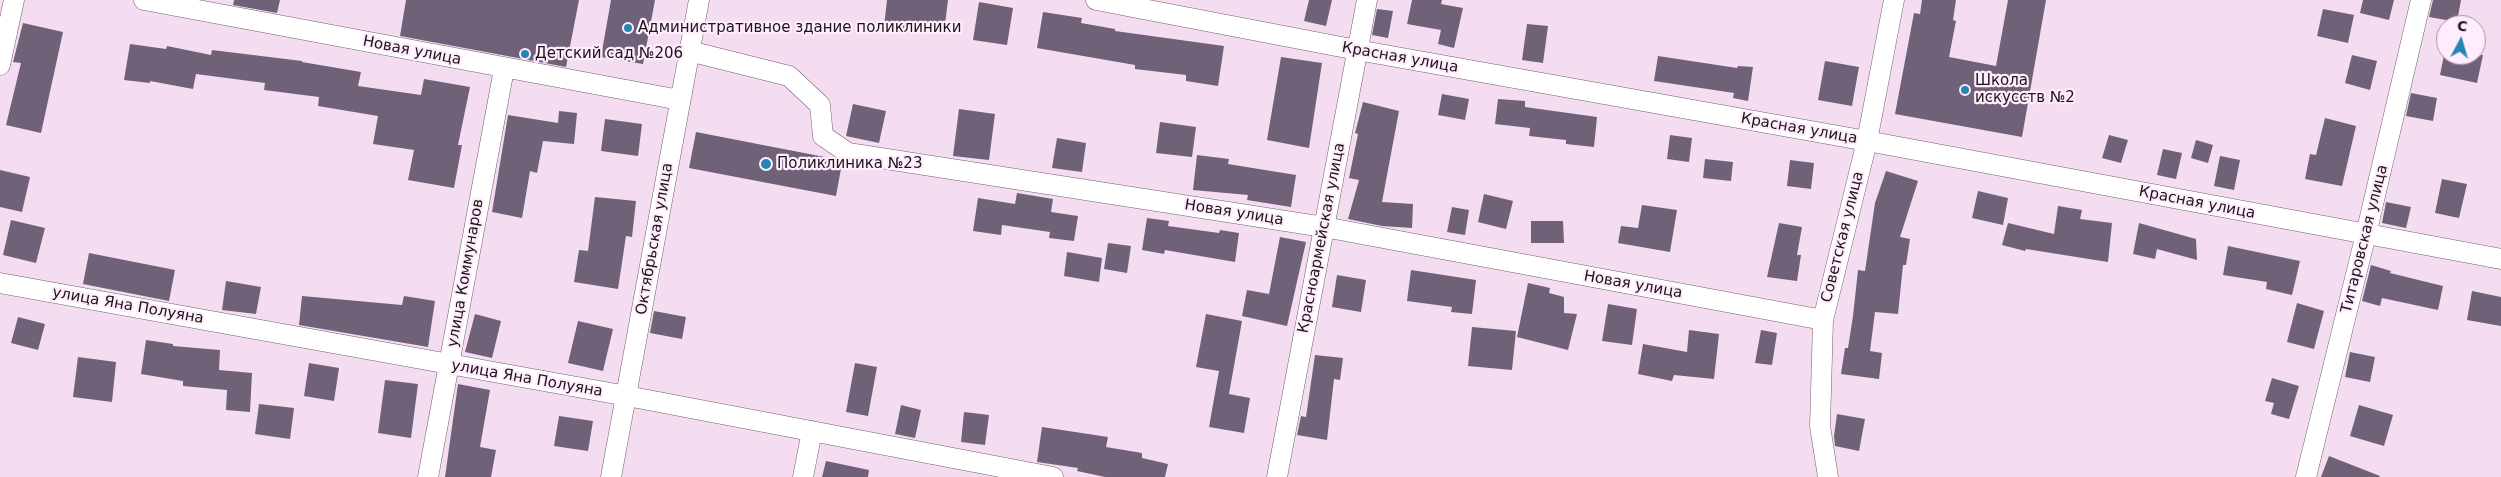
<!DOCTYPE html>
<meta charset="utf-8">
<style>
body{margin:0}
#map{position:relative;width:2501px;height:477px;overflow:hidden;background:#f5ddf1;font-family:"DejaVu Sans",sans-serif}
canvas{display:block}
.north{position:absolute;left:2436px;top:15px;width:50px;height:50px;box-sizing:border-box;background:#ffecfc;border:1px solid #a496a2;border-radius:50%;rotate:6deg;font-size:14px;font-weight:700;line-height:20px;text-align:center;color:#1c141b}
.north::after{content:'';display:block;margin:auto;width:18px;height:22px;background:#2486b1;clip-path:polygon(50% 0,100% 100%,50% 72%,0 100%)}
</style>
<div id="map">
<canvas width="2501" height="477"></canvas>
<div class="north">С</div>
</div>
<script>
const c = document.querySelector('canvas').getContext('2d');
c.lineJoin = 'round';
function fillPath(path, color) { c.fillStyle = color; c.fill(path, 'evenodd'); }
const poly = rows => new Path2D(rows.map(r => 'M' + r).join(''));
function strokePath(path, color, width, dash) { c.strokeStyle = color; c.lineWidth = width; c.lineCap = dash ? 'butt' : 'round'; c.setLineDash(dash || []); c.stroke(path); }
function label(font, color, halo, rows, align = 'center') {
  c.font = font + ' "DejaVu Sans",sans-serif'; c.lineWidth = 4.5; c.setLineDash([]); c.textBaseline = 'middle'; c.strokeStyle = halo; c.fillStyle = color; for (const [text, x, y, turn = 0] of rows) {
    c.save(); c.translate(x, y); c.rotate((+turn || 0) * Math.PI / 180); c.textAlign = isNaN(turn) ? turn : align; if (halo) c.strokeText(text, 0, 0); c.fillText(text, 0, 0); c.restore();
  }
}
fillPath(poly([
 [234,0,280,0,277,13,233,5],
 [406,0,579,0,566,67,400,36],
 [611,0,655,0,643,64,601,57],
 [887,0,948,0,944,33,884,27],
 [1309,0,1332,0,1326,26,1304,21],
 [1412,0,1442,0,1441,4,1463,8,1454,48,1438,44,1441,30,1407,24],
 [1922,0,1956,0,1953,20,1956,21,1949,57,1996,66,2008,0,2046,0,2022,137,1895,114,1914,13,1920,14],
 [2363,0,2394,0,2389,20,2360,13],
 [2433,0,2461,0,2457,22,2429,17],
 [979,2,1013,8,1007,45,973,40],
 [1377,9,1393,11,1388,38,1372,35],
 [2323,9,2354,15,2348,43,2317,36],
 [1043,12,1082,18,1081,23,1115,29,1115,31,1224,46,1218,86,1186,81,1186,75,1135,69,1135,65,1037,48],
 [23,23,63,32,41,133,6,125,21,63,13,62],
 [1527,24,1548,26,1543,63,1522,60],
 [130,44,166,49,167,46,211,55,212,50,302,61,302,62,361,72,358,86,421,95,424,79,470,87,458,145,462,145,454,188,408,180,414,150,373,144,378,116,318,106,319,97,264,90,265,83,196,74,193,89,150,81,150,83,124,80],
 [2352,55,2377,61,2370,90,2345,83],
 [2444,55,2483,55,2477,83,2440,75],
 [1658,56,1737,68,1738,66,1753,67,1748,101,1733,98,1734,93,1654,81],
 [1281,57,1322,63,1309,148,1267,140],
 [1825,61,1859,67,1852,106,1818,100],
 [2411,93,2437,98,2433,121,2406,116],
 [1442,94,1469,99,1465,120,1438,115],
 [1498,99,1525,101,1525,107,1597,117,1594,147,1566,144,1566,140,1529,136,1530,128,1495,124],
 [1363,102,1399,111,1382,202,1413,204,1412,228,1382,226,1348,219,1359,180,1349,178,1358,134,1355,133],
 [853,104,886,111,879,143,846,136],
 [959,109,995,114,989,160,953,156],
 [559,111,577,113,574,144,543,141,537,173,530,171,522,218,492,212,508,115,558,123],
 [2325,118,2356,126,2342,186,2305,179,2310,154,2316,155],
 [605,119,642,124,638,156,601,151],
 [1160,122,1196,127,1192,157,1156,153],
 [696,132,835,159,842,163,836,196,689,168],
 [1670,135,1692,138,1689,162,1667,159],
 [2109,135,2128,140,2121,163,2102,158],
 [1057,138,1086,143,1082,172,1052,168],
 [2196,140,2213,145,2208,163,2191,158],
 [2163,149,2182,153,2176,179,2157,175],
 [1197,155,1229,159,1228,164,1296,175,1291,207,1247,200,1248,195,1193,190],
 [2220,156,2240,160,2234,190,2214,186],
 [1705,159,1733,162,1731,181,1703,178],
 [1790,160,1814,163,1811,189,1787,186],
 [0,170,30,177,22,212,0,207],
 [1886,171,1918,181,1900,237,1910,239,1906,265,1903,265,1898,314,1875,312,1870,351,1882,353,1879,379,1841,374,1845,348,1848,348,1853,316,1858,270,1865,271,1875,203],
 [2442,179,2467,184,2459,218,2435,213],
 [1978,191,2008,198,2003,225,1972,218],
 [1017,193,1053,199,1051,212,1078,216,1074,241,1049,238,1050,232,1002,225,1001,235,973,231,978,198,1015,204],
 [1484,194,1513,201,1506,229,1478,222],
 [595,197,636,201,632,237,626,236,618,289,574,282,579,250,588,251],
 [2386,202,2411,207,2406,228,2382,223],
 [1642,205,1677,210,1670,252,1618,243,1621,226,1638,228],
 [2058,206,2082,210,2080,219,2112,223,2108,262,2026,249,2025,251,2002,245,2008,223,2054,234],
 [1452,207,1469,210,1465,235,1447,232],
 [1147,218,1169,221,1168,226,1219,233,1220,230,1239,233,1235,262,1165,250,1164,254,1142,250],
 [11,220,45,228,36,263,3,255],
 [1531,221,1563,221,1564,243,1531,243],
 [1779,223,1802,227,1797,255,1801,255,1797,281,1767,277],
 [2139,223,2196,239,2197,260,2157,249,2155,259,2133,254],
 [1280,237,1306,242,1287,326,1242,316,1247,290,1269,294],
 [1108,243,1131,246,1127,273,1104,269],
 [2228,246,2300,261,2292,295,2266,289,2267,282,2223,275],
 [1067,252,1102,258,1099,282,1064,276],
 [89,253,175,270,169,301,83,284],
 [2371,265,2391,271,2390,273,2443,286,2438,310,2382,298,2380,306,2362,301],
 [1411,270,1476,280,1472,314,1451,312,1452,307,1407,301],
 [1337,275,1366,280,1361,312,1332,307],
 [226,281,261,287,256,314,222,310],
 [1528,283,1550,288,1549,293,1564,297,1564,313,1577,314,1568,350,1517,337],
 [2472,291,2501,297,2501,326,2467,320],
 [302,296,402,305,404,296,435,301,428,347,299,325],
 [2297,303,2324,311,2314,349,2287,342],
 [1608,304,1637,309,1632,345,1602,341],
 [654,311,686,317,682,339,650,333],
 [475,314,501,321,492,358,465,352],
 [1206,314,1242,321,1229,394,1250,398,1244,433,1209,427,1219,371,1196,367],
 [18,317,45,324,38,350,11,343],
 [578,321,613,329,603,371,568,363],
 [1472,327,1516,331,1512,370,1468,366],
 [1689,330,1719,334,1714,379,1674,375,1672,381,1638,374,1643,344,1687,352],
 [1761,330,1777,333,1772,365,1755,363],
 [146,340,173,344,173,346,220,350,219,370,252,373,250,412,226,410,227,390,183,386,183,381,141,374],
 [2350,352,2375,357,2370,382,2345,377],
 [1315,355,1343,358,1340,380,1334,379,1327,440,1297,435,1301,416,1306,417],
 [78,357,116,362,112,402,73,397],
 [309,363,339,368,334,401,304,396],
 [855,363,877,367,868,416,846,412],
 [2272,378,2299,386,2289,419,2271,414,2274,403,2265,401],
 [385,380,418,384,411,438,378,433],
 [458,384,490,390,480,447,496,450,491,477,445,477],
 [259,404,294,408,290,439,255,434],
 [901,405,921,410,915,438,895,434],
 [2359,405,2393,415,2384,446,2350,436],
 [964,412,989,415,985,445,961,442],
 [1837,414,1865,419,1859,451,1835,446,1834,436],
 [559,416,593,421,588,451,554,446],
 [1042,427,1108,437,1106,447,1142,453,1142,458,1168,464,1165,477,1105,477,1077,471,1078,468,1037,462],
 [2329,456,2380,476,2379,477,2321,477],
 [826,461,869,470,868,477,822,477]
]), '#6f6278');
const minor = poly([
 [144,0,680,100],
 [1096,0,1357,50,1867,141,2501,259],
 [689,51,789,76,820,105,823,136,848,153,1324,227,1823,320],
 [0,65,14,0],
 [0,283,627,396,1053,477],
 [428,477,504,69],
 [611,477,699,0],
 [803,477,812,431],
 [1277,477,1367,0],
 [1828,477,1820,426,1823,320,1867,141,1894,0],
 [2306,477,2366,234,2421,0]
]);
strokePath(minor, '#725e6f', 21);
strokePath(minor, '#fff', 20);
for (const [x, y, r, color] of [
 [628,28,5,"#2486b1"],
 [525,54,5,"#2486b1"],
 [1965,90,5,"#2486b1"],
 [766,164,6,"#2486b1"]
]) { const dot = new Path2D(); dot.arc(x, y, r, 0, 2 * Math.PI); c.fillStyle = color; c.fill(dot); strokePath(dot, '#ffecfc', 2); }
label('15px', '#1c141b', '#ffecfc', [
 ["Административное здание поликлиники",638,28],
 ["Детский сад №206",535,54],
 ["Школа",1975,81],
 ["искусств №2",1975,98],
 ["Поликлиника №23",777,164]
], 'left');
label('15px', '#1c141b', '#ffecfc', [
 ["Новая улица",412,51,11],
 ["Красная улица",1400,58,10],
 ["Красная улица",1799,129,10],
 ["Красная улица",2197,203,11],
 ["Новая улица",1234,213,9],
 ["Советская улица",1843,237,-76],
 ["Красноармейская улица",1322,238,-79],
 ["Октябрьская улица",655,239,-80],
 ["Титаровская улица",2365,239,-76],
 ["улица Коммунаров",466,273,-80],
 ["Новая улица",1633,285,10],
 ["улица Яна Полуяна",128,306,10],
 ["улица Яна Полуяна",527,379,10]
]);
</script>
